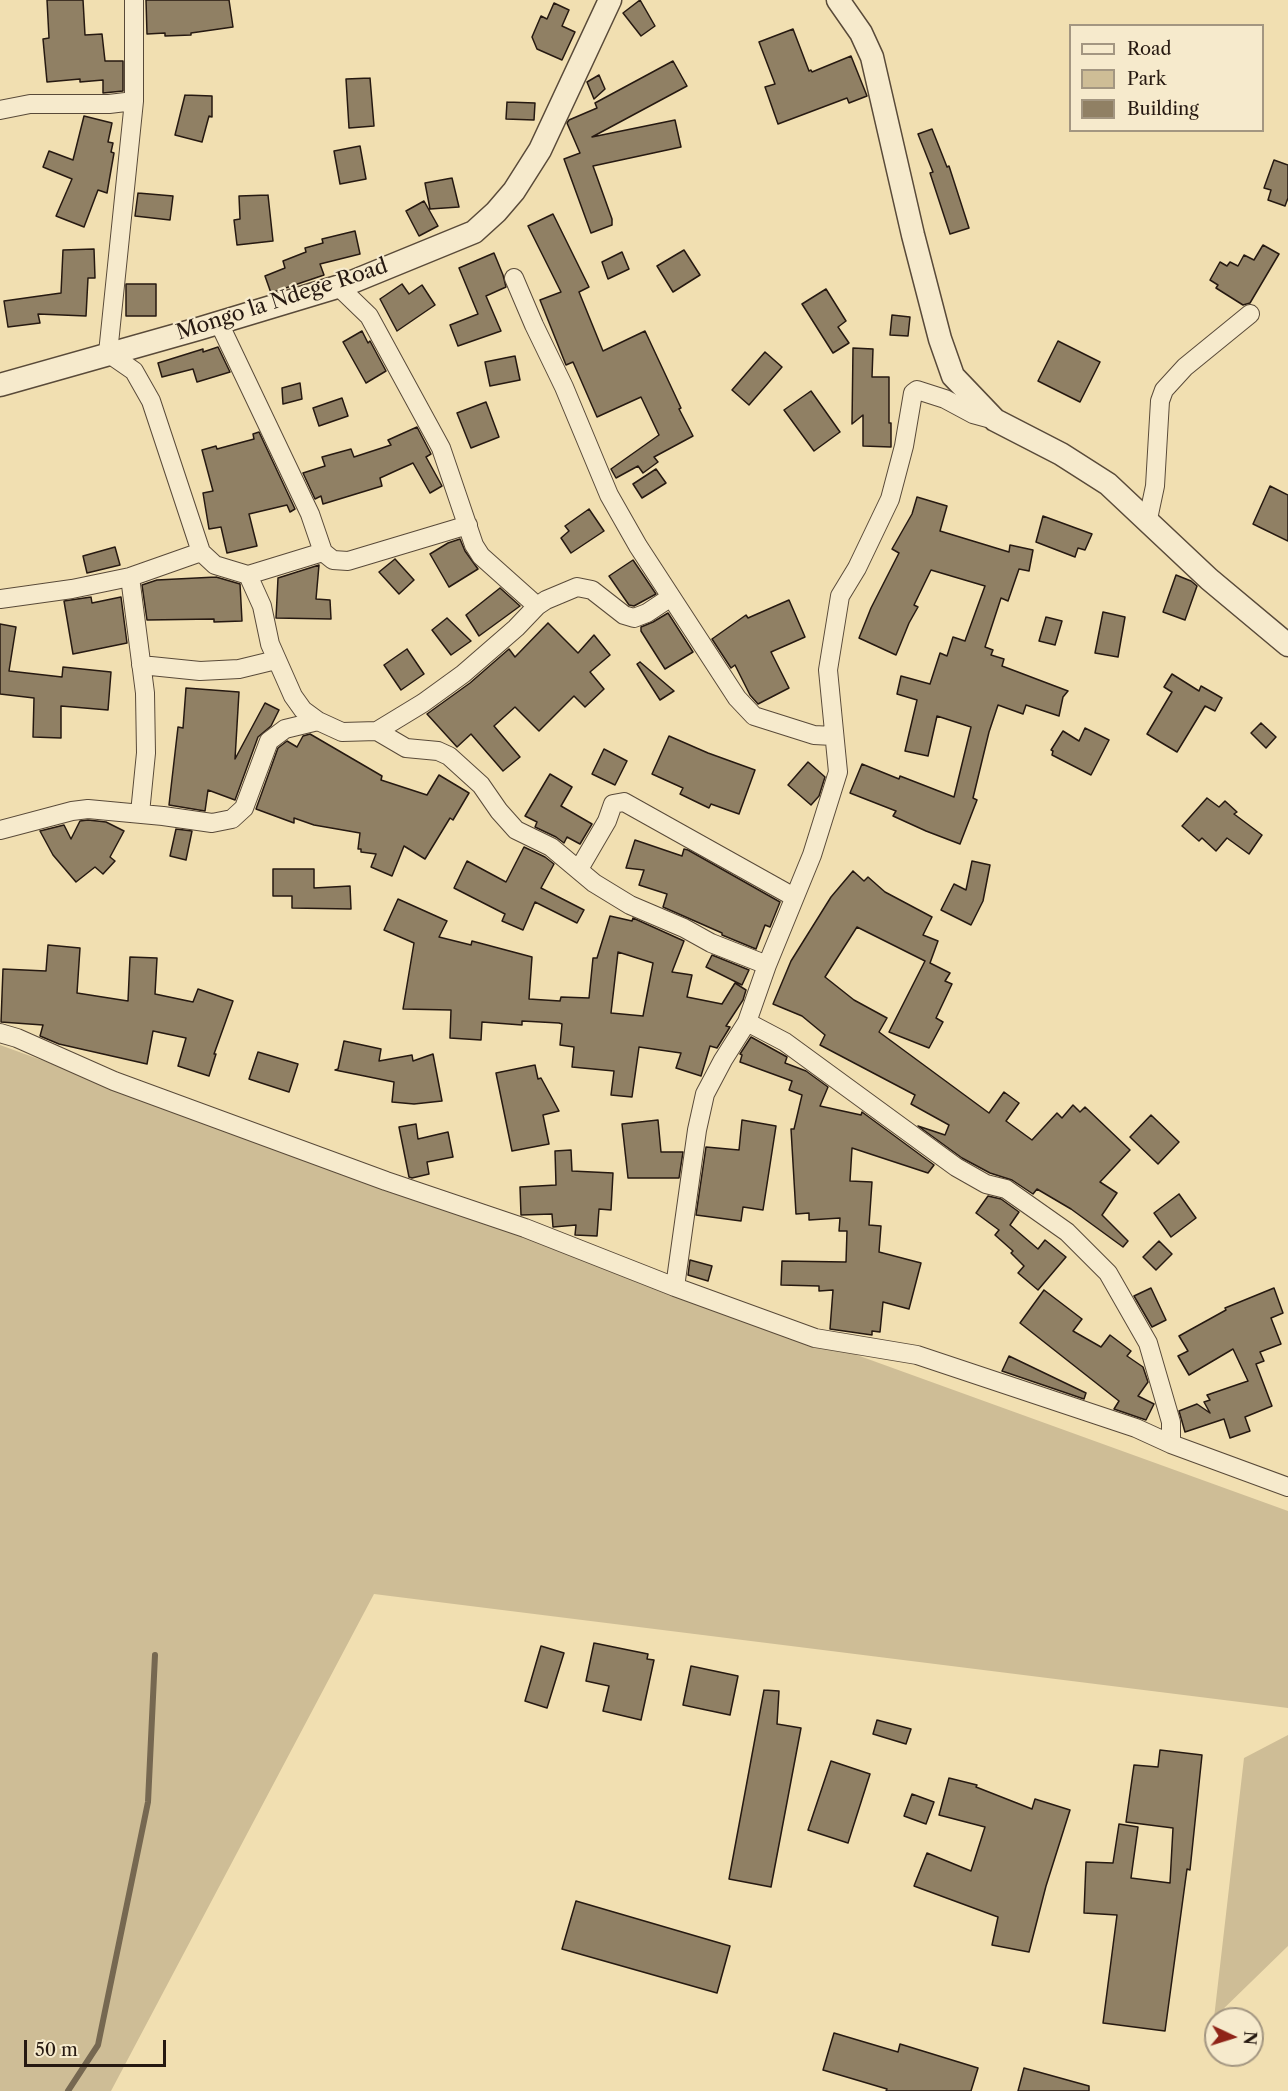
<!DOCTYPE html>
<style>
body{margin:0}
#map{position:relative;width:1288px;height:2091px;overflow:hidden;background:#f1dfb1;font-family:"Libre Caslon Text",serif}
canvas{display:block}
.legend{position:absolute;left:1069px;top:24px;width:195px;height:108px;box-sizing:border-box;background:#f6eacc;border:2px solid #a39681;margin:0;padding:8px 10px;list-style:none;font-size:18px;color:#261911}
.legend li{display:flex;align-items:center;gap:12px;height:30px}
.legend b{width:30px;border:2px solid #a39681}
.north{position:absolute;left:1204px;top:2007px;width:60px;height:60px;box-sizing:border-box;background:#f6eacc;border:2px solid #a39681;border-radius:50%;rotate:94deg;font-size:16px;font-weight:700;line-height:24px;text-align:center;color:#261911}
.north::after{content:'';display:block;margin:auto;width:21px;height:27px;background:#8f2418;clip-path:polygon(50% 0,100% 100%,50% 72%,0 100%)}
.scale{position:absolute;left:24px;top:2040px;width:142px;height:27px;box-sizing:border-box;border:3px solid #261911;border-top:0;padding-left:8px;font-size:18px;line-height:21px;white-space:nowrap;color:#261911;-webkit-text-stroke:4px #f6eacc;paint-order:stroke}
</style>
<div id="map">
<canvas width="1288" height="2091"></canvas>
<ul class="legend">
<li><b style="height:8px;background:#f6eacc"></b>Road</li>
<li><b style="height:16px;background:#cebd96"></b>Park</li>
<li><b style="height:16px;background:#908064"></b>Building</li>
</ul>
<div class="north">N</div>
<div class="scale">50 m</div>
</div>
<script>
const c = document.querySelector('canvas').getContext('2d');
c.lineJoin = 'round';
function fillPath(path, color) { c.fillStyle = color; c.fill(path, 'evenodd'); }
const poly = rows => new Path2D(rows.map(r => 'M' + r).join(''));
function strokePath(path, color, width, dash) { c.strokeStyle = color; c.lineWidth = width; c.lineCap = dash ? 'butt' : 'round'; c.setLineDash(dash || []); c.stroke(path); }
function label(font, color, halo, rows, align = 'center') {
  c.font = font + ' "Libre Caslon Text",serif'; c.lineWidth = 4.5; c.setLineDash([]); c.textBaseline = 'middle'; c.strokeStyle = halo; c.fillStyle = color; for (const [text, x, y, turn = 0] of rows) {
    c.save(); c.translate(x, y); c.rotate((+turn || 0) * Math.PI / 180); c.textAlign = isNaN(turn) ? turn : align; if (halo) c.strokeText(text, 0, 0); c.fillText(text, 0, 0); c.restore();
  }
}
fillPath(poly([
 [0,1045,1288,1511,1288,1708,374,1594,111,2091,0,2091],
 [1288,1735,1288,1946,1214,2018,1244,1758]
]), '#cebd96');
strokePath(poly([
 [68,2091,98,2045,148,1802,155,1655]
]), '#766851', 6);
const building = poly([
 [47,0,83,0,85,35,102,34,105,61,123,61,123,91,103,93,103,80,80,82,80,79,47,82,43,39,49,38,47,0],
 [146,0,229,0,233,27,191,33,191,35,165,36,165,33,147,34,146,0],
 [640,0,655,26,641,36,623,13,640,0],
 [554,3,569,10,562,26,575,32,562,60,537,49,532,37,541,16,547,19,554,3],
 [793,29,809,71,811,70,812,72,851,56,867,96,849,103,847,98,778,124,765,87,775,84,759,42,793,29],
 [673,61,687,86,592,137,675,120,681,147,593,166,612,219,612,225,591,233,564,159,580,153,567,123,569,120,597,108,595,103,673,61],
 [599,75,605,89,594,99,587,82,599,75],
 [370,78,374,126,349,128,346,79,370,78],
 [185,95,212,96,212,117,209,116,202,142,175,135,185,95],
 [507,102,535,103,534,120,506,119,507,102],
 [84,116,112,123,108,142,113,143,111,152,114,153,107,193,98,190,84,227,56,216,72,179,43,167,49,151,73,160,84,116],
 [932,129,947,167,949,166,969,228,950,234,930,173,933,172,918,134,932,129],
 [360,146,366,179,340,184,334,151,360,146],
 [1274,160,1288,165,1288,198,1285,206,1268,200,1271,190,1264,188,1274,160],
 [452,178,459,207,430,209,425,183,452,178],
 [138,193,173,196,170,220,135,216,138,193],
 [268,195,273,241,237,245,234,220,240,219,239,196,268,195],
 [424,201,438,226,419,236,406,211,424,201],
 [553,214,589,287,579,292,603,351,645,331,681,408,679,409,693,436,654,457,658,462,643,473,638,466,616,478,611,469,659,435,641,397,597,417,573,362,566,365,540,300,561,292,528,226,553,214],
 [355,231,360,254,320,264,324,275,271,293,265,276,285,268,283,261,306,252,305,248,323,243,322,239,355,231],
 [1263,245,1279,254,1250,303,1243,305,1216,288,1218,285,1210,280,1220,262,1227,266,1230,262,1238,266,1244,255,1254,260,1263,245],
 [94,249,95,278,88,278,86,316,38,314,40,323,8,327,4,301,61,293,63,250,94,249],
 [684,250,700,275,673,292,657,266,684,250],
 [622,252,629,269,608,279,602,262,622,252],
 [494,253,503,275,506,287,486,296,501,331,458,346,450,325,478,314,459,268,494,253],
 [126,284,156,284,156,316,126,316,126,284],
 [402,284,409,294,422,285,435,305,397,331,380,299,402,284],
 [826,289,846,321,838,327,849,343,833,353,802,304,826,289],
 [892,315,910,317,908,336,890,335,892,315],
 [362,331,368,343,370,341,386,371,366,383,343,342,362,331],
 [1058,341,1100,362,1080,402,1038,381,1058,341],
 [218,347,230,372,197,382,193,369,162,377,158,363,203,349,203,352,218,347],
 [853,348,873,349,872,377,889,377,889,423,891,423,891,447,863,446,863,415,852,424,853,348],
 [765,352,782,367,749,405,732,390,765,352],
 [515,356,520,380,490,386,485,362,515,356],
 [300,383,302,399,283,404,282,388,300,383],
 [811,391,840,432,814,451,784,410,811,391],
 [342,398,348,416,319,426,313,408,342,398],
 [486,402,499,437,471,448,457,413,486,402],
 [417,427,431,454,426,457,442,486,430,493,413,463,380,478,382,486,323,504,321,496,315,499,303,473,325,466,322,457,351,449,354,457,391,445,388,440,417,427],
 [259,432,295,509,290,512,287,505,249,514,257,546,227,553,221,527,209,529,203,493,213,491,202,450,216,446,217,449,254,439,253,434,259,432],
 [656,469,666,483,642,498,633,484,656,469],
 [1270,486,1288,495,1288,541,1253,524,1270,486],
 [917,497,947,506,940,531,1009,552,1010,545,1033,550,1029,571,1019,569,1008,601,1001,598,985,647,993,650,991,655,1004,659,1002,666,1068,691,1063,697,1059,716,1026,705,1023,714,998,705,989,732,973,798,977,800,960,844,926,831,893,816,896,811,850,793,862,764,899,779,900,776,954,797,971,727,937,716,928,756,905,751,917,700,897,694,901,676,930,684,940,653,947,656,953,637,965,641,985,586,931,570,914,605,918,607,909,623,896,655,859,638,871,608,899,553,892,549,912,514,917,497],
 [589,509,604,531,571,553,561,538,569,531,565,526,589,509],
 [1043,516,1092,534,1085,550,1078,548,1075,557,1036,542,1043,516],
 [460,539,465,551,478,569,449,587,430,554,448,543,460,539],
 [115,547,120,565,87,573,83,556,115,547],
 [395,559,414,580,399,594,379,572,395,559],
 [633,560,656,594,634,606,629,605,609,576,633,560],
 [319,565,316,599,330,600,331,619,276,618,278,578,319,565],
 [1176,575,1191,581,1197,586,1185,620,1163,612,1176,575],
 [216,577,240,584,242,621,214,622,214,619,147,620,142,585,157,580,216,577],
 [500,588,520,606,479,636,466,615,500,588],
 [91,597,92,603,121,597,127,643,73,654,64,601,91,597],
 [789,600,805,637,771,652,789,688,758,704,750,695,735,665,731,668,712,639,746,615,748,618,789,600],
 [1103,612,1125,617,1118,657,1095,653,1103,612],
 [668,613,693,652,665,669,641,631,641,627,653,622,668,613],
 [1046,617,1062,621,1055,645,1039,641,1046,617],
 [447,618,471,641,451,655,432,630,447,618],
 [548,623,578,653,594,635,610,655,590,672,604,689,585,707,574,696,539,731,515,707,494,726,520,757,503,771,471,734,457,747,427,714,470,683,509,649,515,657,548,623],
 [0,624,16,627,9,671,62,677,63,667,111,672,108,710,61,706,61,738,33,737,34,698,0,694,0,624],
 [407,649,424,674,401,690,384,665,407,649],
 [640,662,674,691,660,700,637,664,640,662],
 [1172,674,1199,691,1201,686,1222,698,1215,711,1205,706,1177,752,1147,734,1172,692,1164,687,1172,674],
 [186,688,239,692,235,759,265,703,279,710,271,726,258,737,235,800,208,790,205,811,169,805,178,727,183,728,186,688],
 [1261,723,1276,737,1266,748,1251,733,1261,723],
 [1085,728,1109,740,1091,775,1052,755,1053,751,1051,750,1063,731,1079,741,1085,728],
 [310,734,382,776,381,780,427,795,439,775,469,793,453,820,450,818,425,859,404,846,392,876,371,867,376,854,361,852,361,849,358,849,360,833,314,825,294,818,294,823,256,809,278,748,287,741,297,747,303,736,310,734],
 [669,736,708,753,755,770,739,814,711,804,709,808,680,794,683,788,652,774,669,736],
 [604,749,627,761,615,785,592,774,604,749],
 [808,762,825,777,819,796,811,805,788,785,808,762],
 [550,774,572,787,561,806,592,824,580,844,567,837,564,843,556,837,535,827,537,822,525,816,550,774],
 [1207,798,1219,807,1225,801,1237,812,1234,814,1262,835,1249,854,1227,838,1216,851,1202,838,1199,841,1182,826,1207,798],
 [88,820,106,822,124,831,110,857,115,861,103,874,95,867,76,882,53,855,40,831,64,825,71,839,80,821,88,820],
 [176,829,192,831,186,860,170,856,176,829],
 [635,840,682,856,684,849,688,850,780,902,770,927,765,925,756,949,722,935,722,933,663,907,667,894,639,885,644,870,626,868,635,840],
 [524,847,545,857,554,864,541,888,584,910,577,923,535,902,523,930,502,921,505,914,454,888,467,861,506,882,524,847],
 [972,861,990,865,983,901,971,925,941,910,954,884,966,890,972,861],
 [273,869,314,869,314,888,350,886,351,909,292,908,292,896,273,896,273,869],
 [853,871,864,881,868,877,885,892,932,917,923,935,938,941,930,963,950,973,945,981,952,984,936,1018,943,1022,929,1048,889,1032,925,961,857,927,825,977,854,1000,887,1018,879,1032,989,1113,1004,1092,1019,1103,1006,1121,1032,1140,1057,1113,1062,1118,1073,1105,1080,1112,1085,1107,1130,1150,1100,1182,1117,1193,1102,1215,1128,1241,1123,1247,1071,1209,1037,1189,1033,1194,1012,1180,990,1173,962,1158,918,1126,945,1135,949,1125,911,1104,915,1095,820,1045,825,1035,802,1016,773,1004,791,961,831,897,853,871],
 [398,899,447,921,439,937,471,945,472,941,532,957,529,999,560,1001,561,997,589,998,593,958,597,958,610,916,632,921,633,918,684,941,672,972,692,975,687,997,722,1004,735,983,746,990,743,1000,726,1026,730,1027,717,1048,710,1046,701,1076,676,1068,681,1053,639,1047,632,1097,611,1095,614,1071,572,1067,574,1047,560,1045,562,1024,559,1023,522,1021,522,1025,482,1022,481,1040,450,1038,451,1010,403,1009,414,943,384,930,398,899],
 [618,952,653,963,643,1016,611,1013,618,952],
 [48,945,80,948,77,993,128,1001,130,957,157,958,155,994,193,1002,198,989,233,1001,214,1054,216,1054,209,1076,178,1066,186,1038,153,1031,147,1064,59,1044,40,1036,43,1025,1,1022,3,969,46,971,48,945],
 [712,955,749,970,742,985,706,967,712,955],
 [751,1037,787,1057,785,1063,806,1071,828,1087,820,1106,861,1115,862,1112,934,1165,928,1173,852,1148,850,1181,872,1182,869,1225,881,1226,879,1252,921,1263,909,1309,883,1302,880,1332,872,1331,872,1335,830,1329,833,1290,819,1291,819,1286,781,1285,782,1261,846,1262,847,1231,839,1231,840,1218,809,1220,809,1213,796,1214,791,1129,794,1129,802,1095,789,1090,792,1081,740,1062,742,1055,740,1054,751,1037],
 [344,1041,381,1049,379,1061,412,1055,413,1061,433,1054,442,1101,414,1104,392,1102,394,1082,335,1070,338,1069,344,1041],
 [258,1052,298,1064,289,1092,249,1079,258,1052],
 [535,1065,538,1079,541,1078,559,1111,543,1115,549,1144,512,1151,496,1073,535,1065],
 [1151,1115,1179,1142,1158,1164,1130,1137,1151,1115],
 [658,1120,661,1152,683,1152,679,1178,628,1178,622,1124,658,1120],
 [742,1120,776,1126,763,1210,743,1207,741,1221,696,1215,706,1147,739,1150,742,1120],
 [416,1124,418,1139,448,1132,453,1157,427,1162,429,1174,412,1178,409,1177,399,1127,416,1124],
 [571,1150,572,1171,613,1173,611,1210,599,1209,597,1236,575,1235,576,1225,553,1227,552,1214,521,1215,520,1187,556,1185,555,1151,571,1150],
 [1179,1194,1196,1218,1171,1237,1154,1213,1179,1194],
 [988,1196,1001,1199,1019,1212,1010,1225,1038,1249,1045,1240,1066,1257,1038,1290,1018,1273,1024,1266,1011,1253,1013,1251,995,1235,999,1230,976,1213,988,1196],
 [1159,1241,1172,1254,1156,1270,1143,1257,1159,1241],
 [690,1260,712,1266,708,1281,688,1275,690,1260],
 [1151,1288,1166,1320,1152,1327,1134,1296,1151,1288],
 [1274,1288,1283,1313,1271,1318,1281,1344,1260,1352,1264,1361,1256,1364,1272,1406,1245,1417,1250,1431,1230,1438,1224,1419,1185,1432,1179,1411,1197,1404,1210,1413,1204,1402,1210,1400,1207,1395,1248,1381,1233,1349,1189,1375,1178,1356,1188,1351,1179,1336,1226,1310,1225,1308,1274,1288],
 [1044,1290,1082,1319,1073,1331,1101,1347,1110,1335,1131,1351,1127,1356,1143,1367,1148,1382,1138,1396,1154,1404,1146,1420,1114,1409,1119,1401,1020,1323,1044,1290],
 [1009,1356,1086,1393,1084,1399,1002,1371,1009,1356],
 [594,1643,648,1654,647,1659,654,1660,641,1720,603,1711,609,1686,586,1681,594,1643],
 [541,1646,564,1653,547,1708,525,1701,541,1646],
 [691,1666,738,1676,730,1715,683,1705,691,1666],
 [764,1690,779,1691,777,1724,801,1728,771,1887,729,1879,764,1690],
 [877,1720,911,1729,906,1744,873,1734,877,1720],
 [1160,1750,1202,1755,1190,1870,1187,1869,1165,2031,1103,2023,1117,1915,1084,1913,1086,1862,1113,1863,1119,1824,1138,1827,1131,1878,1170,1883,1173,1828,1126,1822,1134,1765,1158,1767,1160,1750],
 [831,1761,870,1774,848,1843,808,1830,831,1761],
 [949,1778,977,1785,976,1787,1032,1809,1035,1799,1070,1810,1046,1886,1029,1952,992,1945,998,1917,914,1886,927,1853,971,1871,985,1827,939,1815,949,1778],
 [912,1794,934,1802,926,1824,904,1816,912,1794],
 [576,1901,730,1946,717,1993,562,1949,576,1901],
 [834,2033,898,2052,900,2044,978,2068,971,2091,886,2091,887,2089,823,2070,834,2033],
 [1024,2068,1089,2086,1089,2091,1018,2091,1024,2068]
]);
fillPath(building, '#908064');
strokePath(building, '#261911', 1.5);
const minor = poly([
 [134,0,134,101,108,353,134,371,151,401,201,552,215,565,248,575,262,606,270,644,293,696,303,710,318,721,342,732,377,731,423,703,463,674,516,628,537,606],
 [0,110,30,104,109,104,134,101],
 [514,278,534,325,564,387,609,495,638,546,737,698,754,716,814,735,833,736],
 [339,287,369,316,441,448,474,545,481,556,537,606,546,600,577,587,592,590,624,615,634,618,647,613,671,597],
 [219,323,310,514,323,552,333,560,348,561,468,525],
 [1148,519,1155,486,1160,401,1164,390,1185,367,1250,314],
 [248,575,323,552],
 [130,577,145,693,146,753,140,813],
 [0,599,72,589,130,577,201,552],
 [141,665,200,671,239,669,276,660],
 [377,731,406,748,438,751,449,756,481,785,499,811,516,830,551,847,594,883,630,905,684,928,711,943,767,965],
 [0,830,72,811,88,809,163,816,212,823,232,819,244,808,269,741,285,729,318,721],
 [579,869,607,821,613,804,624,802,794,897],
 [747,1022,785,1042,956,1167,986,1184,1006,1189,1067,1232,1108,1273,1148,1343,1171,1422,1171,1444],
 [0,1033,17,1038,114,1081,386,1181,525,1228,675,1287,815,1338,917,1355,1136,1428,1171,1444,1288,1487],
 [675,1287,697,1130,705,1094,723,1060,747,1022,767,965,812,855,838,772,828,670,840,596,857,568,890,499,904,446,913,393,917,390,945,399,973,414,995,420]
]);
const tertiary = poly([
 [838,0,861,33,872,57,913,235,940,339,953,376,995,420,1061,454,1108,484,1209,579,1288,645],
 [0,385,198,329,347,284,474,232,496,212,514,191,540,150,610,0]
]);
strokePath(minor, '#594a39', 20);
strokePath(tertiary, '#594a39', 25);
strokePath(minor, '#f6eacc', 18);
strokePath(tertiary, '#f6eacc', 22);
label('21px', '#261911', '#f6eacc', [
 ["Mongo la Ndege Road",282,300,-18]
]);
</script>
